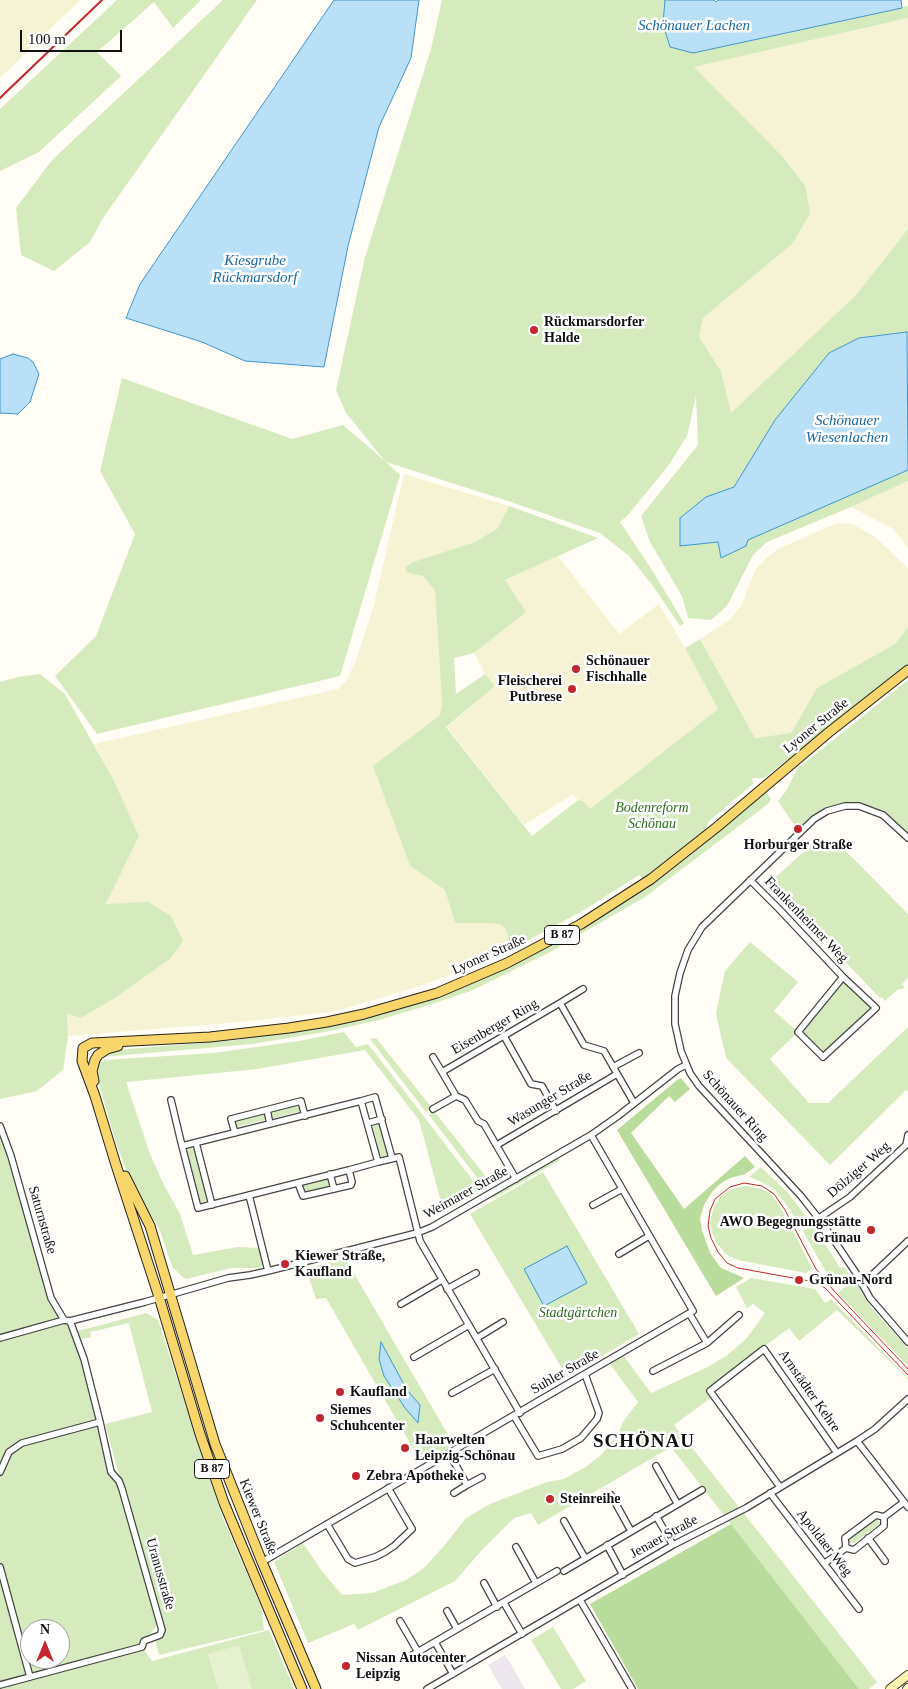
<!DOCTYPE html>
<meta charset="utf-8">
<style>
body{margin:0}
#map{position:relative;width:908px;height:1689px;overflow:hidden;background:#fffdf5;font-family:Georgia,serif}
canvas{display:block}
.north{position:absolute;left:20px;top:1619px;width:50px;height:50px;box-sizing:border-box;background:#fff;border:1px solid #a0a0a0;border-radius:50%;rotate:0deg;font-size:14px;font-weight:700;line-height:20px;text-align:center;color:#111}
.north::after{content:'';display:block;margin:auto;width:18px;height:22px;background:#c4262e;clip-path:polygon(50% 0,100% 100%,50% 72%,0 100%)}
.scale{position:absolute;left:20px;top:30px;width:102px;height:22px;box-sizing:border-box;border:2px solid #111;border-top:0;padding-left:6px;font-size:15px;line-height:18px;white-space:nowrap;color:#111;-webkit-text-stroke:4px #fff;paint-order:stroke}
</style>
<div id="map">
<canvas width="908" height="1689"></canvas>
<div class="north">N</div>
<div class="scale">100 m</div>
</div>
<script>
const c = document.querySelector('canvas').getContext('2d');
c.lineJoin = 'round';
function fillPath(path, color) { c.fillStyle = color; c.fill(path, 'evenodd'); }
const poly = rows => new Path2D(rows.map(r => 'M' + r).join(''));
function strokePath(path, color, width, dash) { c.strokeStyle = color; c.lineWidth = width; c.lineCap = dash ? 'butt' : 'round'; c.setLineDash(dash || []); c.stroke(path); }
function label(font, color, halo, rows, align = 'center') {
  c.font = font + ' Georgia,serif'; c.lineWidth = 5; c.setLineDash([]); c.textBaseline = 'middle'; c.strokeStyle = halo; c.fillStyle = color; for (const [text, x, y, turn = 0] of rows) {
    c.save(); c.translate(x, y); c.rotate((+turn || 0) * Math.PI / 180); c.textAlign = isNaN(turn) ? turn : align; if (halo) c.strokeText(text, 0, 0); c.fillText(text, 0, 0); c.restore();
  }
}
fillPath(poly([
 [505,1655,508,1659,525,1689,502,1689,488,1665]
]), '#eee6ef');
fillPath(poly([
 [0,0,80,0,0,78],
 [908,18,908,229,855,296,731,414,721,371,699,337,703,318,792,244,810,214,806,187,784,158,693,67],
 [404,474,509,506,498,528,475,542,413,562,408,573,423,576,435,591,442,703,440,715,373,766,410,866,445,890,455,923,491,923,501,925,506,929,508,936,507,943,499,947,499,956,414,988,332,1012,229,1023,68,1036,67,1014,81,1018,115,998,170,959,106,905,138,836,112,777,94,744,338,689,346,681,355,663,373,608],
 [908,481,908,548,893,529,851,507],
 [837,523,852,524,874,536,908,568,908,627,895,644,817,688,791,733,755,738,700,639,729,620,741,606,756,569,766,558,778,549],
 [558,556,619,634,659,604,685,648,718,709,590,809,583,801,578,800,573,794,524,825,447,727,495,686,485,674,474,653,525,612,504,581]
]), '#f6f3d4');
fillPath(poly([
 [117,0,201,0,173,28,154,2,97,52,121,76,39,152,0,171,0,109],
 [223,0,257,0,103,218,90,242,54,271,21,255,16,208,52,160],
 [442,0,665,0,663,24,693,53,908,6,908,18,694,67,784,158,806,187,810,214,792,244,703,318,699,337,721,371,731,413,855,296,908,229,908,334,907,332,829,353,775,420,734,487,706,497,680,545,718,542,721,558,746,546,747,540,908,470,908,481,851,507,767,542,753,555,727,606,711,620,688,618,682,596,650,542,641,516,698,445,696,396,687,436,668,466,627,516,620,522,652,570,684,623,680,626,653,586,629,556,600,533,511,502,386,462,400,475,340,676,97,734,55,676,96,636,135,534,100,471,122,378,292,439,343,425,385,461,346,413,336,390,365,257,431,49],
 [509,506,598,538,505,580,526,612,474,653,454,658,456,694,485,674,495,686,446,727,532,836,578,800,583,801,590,809,718,709,685,648,700,639,755,738,791,733,817,688,895,644,908,627,908,665,764,778,752,778,753,784,709,821,705,831,643,879,639,875,584,910,499,956,499,947,507,942,508,936,506,929,501,925,491,923,455,923,445,890,410,866,373,766,440,715,442,703,435,591,423,576,408,573,405,568,413,562,475,542,498,528],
 [40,674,65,694,112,777,139,836,106,904,148,902,171,916,183,941,170,959,115,998,81,1018,67,1014,68,1036,63,1070,37,1091,0,1099,0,682,17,677],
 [908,680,908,833,885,813,872,807,859,803,843,803,825,807,811,816,797,829,778,801,786,791,797,769],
 [765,791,771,799,768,804,645,897,548,953,473,990,429,1005,379,1020,325,1032,252,1044,103,1057,115,1050,237,1040,318,1027,505,969,574,933,653,882,711,837],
 [816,841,836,841,908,914,908,978,902,984,905,988,897,990,885,1001,882,997,880,998,769,883],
 [750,942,798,982,774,1011,798,1032,843,977,876,1008,823,1057,798,1032,770,1059,809,1103,828,1103,908,1027,908,1091,906,1090,830,1165,726,1058,716,1013,725,971],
 [344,1032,356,1047,368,1044,478,1187,479,1190,476,1194,444,1213,419,1120,365,1050,257,1069,126,1082,150,1154,164,1185,180,1214,193,1255,238,1247,259,1248,263,1265,259,1268,231,1268,186,1279,181,1276,175,1269,173,1269,159,1228,134,1189,127,1172,116,1143,97,1077,98,1062,103,1062,104,1060,214,1053,299,1041],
 [376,1038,432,1108,426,1112,370,1039],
 [300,1104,302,1111,274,1118,272,1117,271,1111],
 [434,1111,490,1182,485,1185,482,1184,429,1115],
 [264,1113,265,1120,236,1127,235,1121,236,1119],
 [380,1123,389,1155,383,1157,380,1155,373,1127,374,1125],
 [0,1129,51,1298,64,1320,70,1321,84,1359,111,1472,120,1478,105,1424,152,1412,129,1323,90,1332,91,1337,81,1339,78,1331,146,1313,158,1320,222,1516,261,1606,264,1630,159,1655,155,1639,163,1635,164,1629,160,1620,142,1647,152,1661,269,1630,294,1689,0,1689],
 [127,1491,158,1611,123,1492],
 [30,1629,60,1629,60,1659,30,1659],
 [191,1148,194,1149,207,1200,205,1202,201,1203,199,1203,186,1151],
 [558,1157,560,1160,494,1198,492,1196],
 [761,1167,788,1193,808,1219,798,1226,791,1211,775,1190,760,1181,749,1177],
 [543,1172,639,1334,567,1377,470,1214],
 [327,1179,329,1180,330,1187,304,1193,303,1186],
 [746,1186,762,1189,772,1195,779,1205,812,1268,806,1273,738,1260,727,1255,716,1242,712,1232,710,1222,714,1207,720,1197,729,1190],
 [813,1224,840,1268,844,1267,850,1275,838,1287,826,1272,803,1231],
 [345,1258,454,1445,422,1464,326,1298,316,1299,306,1269],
 [751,1278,815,1289,825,1303,831,1299,908,1378,908,1381,906,1377,837,1310,799,1341,789,1328,706,1390,712,1397,674,1425,877,1682,869,1689,859,1689,671,1447,538,1525,531,1513,514,1518,481,1551,455,1581,358,1630,354,1624,308,1643,274,1562,303,1543,321,1570,342,1595,372,1593,406,1580,424,1568,444,1546,466,1518,490,1504,547,1482,564,1479,587,1466,601,1455,618,1434,623,1422,638,1402,610,1364,623,1355,651,1393,708,1367,726,1356,746,1339,765,1313,753,1304,747,1308,736,1287],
 [855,1278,862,1289,860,1291,874,1311,908,1348,908,1366,838,1293],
 [876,1518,879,1522,878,1525,854,1543,848,1543,848,1538],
 [553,1627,586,1681,573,1689,561,1689,531,1640]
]), '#d5ebbd');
fillPath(poly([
 [681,1078,690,1089,675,1102,669,1096,631,1133,684,1209,745,1156,755,1167,745,1174,730,1178,720,1184,712,1192,704,1205,700,1218,702,1230,710,1253,721,1268,744,1278,716,1296,617,1130,676,1081],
 [731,1524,859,1689,638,1689,590,1604]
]), '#b9dc9c');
fillPath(poly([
 [239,1645,252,1689,218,1689,208,1654]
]), '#e6f2cf');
const water = poly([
 [334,0,419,0,411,58,379,127,348,246,324,367,245,361,202,342,126,318,140,284,334,0],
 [665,0,714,0,716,2,718,0,901,0,902,8,693,53,670,47,663,24,665,0],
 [907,332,908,470,748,540,746,546,721,558,718,542,680,546,680,518,706,497,734,487,775,420,829,353,859,338,907,332],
 [13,354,28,358,33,362,39,374,30,402,18,414,0,413,0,359,13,354],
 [567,1246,587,1283,544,1306,524,1269,567,1246],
 [381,1342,407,1390,420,1405,418,1423,405,1408,384,1376,379,1359,381,1342]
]);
fillPath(water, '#b9e0f7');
strokePath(water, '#3f96cf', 1);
const street = poly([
 [908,838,883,815,859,806,845,806,827,811,814,819,702,927,688,950,680,973,675,996,675,1024,681,1051,690,1073,699,1086,801,1196,823,1224,856,1273,870,1298,908,1342],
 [750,880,779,909,843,977,876,1008,823,1057,798,1032,843,977],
 [560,1003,583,989],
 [504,1036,531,1084,542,1086,556,1111],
 [433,1057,442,1072],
 [613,1067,639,1053],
 [171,1100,182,1146],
 [361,1101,375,1097,392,1158],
 [433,1109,456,1096],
 [267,1110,270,1124],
 [368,1123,382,1119],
 [0,1126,11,1156,51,1298,64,1320],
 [235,1133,231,1119,301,1101,305,1116],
 [196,1143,212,1205],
 [497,1145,617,1074],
 [378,1162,361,1101,182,1146,198,1208,349,1170,378,1162,399,1157,420,1241,520,1413],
 [330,1174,334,1189],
 [516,1179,484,1124,478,1121,465,1100,456,1096,442,1072,560,1003,584,1045,604,1051,634,1103],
 [298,1183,303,1196,351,1185,352,1182,349,1170],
 [249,1195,268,1271],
 [593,1205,622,1189],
 [819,1218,850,1197,865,1183,906,1145,908,1135],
 [619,1254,649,1236],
 [861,1283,871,1276,908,1241],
 [447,1289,476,1273],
 [401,1304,442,1280],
 [689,1313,707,1343],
 [0,1338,64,1320,70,1321,145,1302,228,1278,250,1275,268,1271,417,1233,432,1227,591,1135,618,1116,678,1069,686,1065],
 [477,1338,503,1322],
 [414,1357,469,1325],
 [653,1371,707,1343,739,1315],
 [452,1393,495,1369],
 [514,1416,538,1456,562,1449,581,1438,597,1419,599,1413,585,1374],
 [857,1441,908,1507],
 [449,1453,467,1485,454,1493],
 [656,1466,677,1503],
 [0,1472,9,1452,22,1443,100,1422,84,1359,70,1321],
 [467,1485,482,1477],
 [780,1487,710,1391,764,1349,837,1453],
 [770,1493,859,1609],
 [611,1495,631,1531],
 [656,1516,673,1545],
 [564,1521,585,1558],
 [327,1524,348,1559,355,1563,375,1557,385,1552,394,1546,412,1529,388,1488],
 [868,1538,885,1561],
 [607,1545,623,1575],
 [516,1547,536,1583],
 [846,1548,854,1550,884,1526,884,1517],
 [262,1562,693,1311,591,1135],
 [825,1563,846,1548,845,1538,876,1515,884,1517,904,1502],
 [0,1567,30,1677],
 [564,1571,702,1490],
 [484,1583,497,1607],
 [580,1600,632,1689],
 [504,1603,522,1634],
 [447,1611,457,1629],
 [400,1621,418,1652],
 [435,1642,453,1674],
 [409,1657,557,1571],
 [0,1685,142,1647,144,1641,160,1635,162,1630,122,1489,119,1481,111,1472,100,1422],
 [427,1689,673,1545,746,1508,857,1441,875,1429,908,1399]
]);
const secondary = poly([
 [890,1689,908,1675],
 [907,1689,908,1688]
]);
const primary = poly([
 [94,1081,92,1071,95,1060,98,1055,107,1049,118,1046],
 [125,1176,150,1226,215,1444,262,1562,316,1689],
 [302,1689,224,1503,200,1434,159,1297,116,1165,95,1096,82,1061,83,1048,92,1043,210,1037,289,1028,327,1022,364,1014,437,993,507,963,581,924,651,879,717,827,828,733,908,670]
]);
strokePath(street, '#444', 8);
strokePath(secondary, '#333', 10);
strokePath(primary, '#222', 11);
strokePath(street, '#fff', 5.5);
strokePath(secondary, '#fff6b0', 8);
strokePath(primary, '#f9d66b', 9);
strokePath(poly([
 [908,1369,835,1292,816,1269,785,1210,774,1194,762,1186,744,1183,730,1187,715,1199,710,1211,708,1226,711,1238,718,1252,727,1263,738,1268,815,1282,825,1288,908,1375]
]), '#c4262e', 1);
strokePath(poly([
 [0,98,102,0]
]), '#c4262e', 2);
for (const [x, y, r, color] of [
 [534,330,5,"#c4262e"],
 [576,669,5,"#c4262e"],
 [572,689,5,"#c4262e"],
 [798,829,5,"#c4262e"],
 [871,1230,5,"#c4262e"],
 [285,1264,5,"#c4262e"],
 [799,1280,5,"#c4262e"],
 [340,1392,5,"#c4262e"],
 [320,1418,5,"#c4262e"],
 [405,1448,5,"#c4262e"],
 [356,1476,5,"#c4262e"],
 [550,1499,5,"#c4262e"],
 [346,1666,5,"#c4262e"]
]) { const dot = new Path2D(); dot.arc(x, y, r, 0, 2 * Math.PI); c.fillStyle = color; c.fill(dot); strokePath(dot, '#fff', 2); }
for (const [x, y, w] of [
 [562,935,35],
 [212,1469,35]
]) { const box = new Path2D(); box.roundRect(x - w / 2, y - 9.5, w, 19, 4); c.fillStyle = '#fff'; c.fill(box); strokePath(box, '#111', 1); }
label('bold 12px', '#111', null, [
 ["B 87",562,935],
 ["B 87",212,1469]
]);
label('bold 14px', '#111', '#fff', [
 ["Rückmarsdorfer",544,322],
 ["Halde",544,338],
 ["Schönauer",586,661],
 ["Fischhalle",586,677],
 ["Fleischerei",562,681,"right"],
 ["Putbrese",562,697,"right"],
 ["Horburger Straße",798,845,"center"],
 ["AWO Begegnungsstätte",861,1222,"right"],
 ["Grünau",861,1238,"right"],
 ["Kiewer Straße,",295,1256],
 ["Kaufland",295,1272],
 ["Grünau-Nord",809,1280],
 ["Kaufland",350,1392],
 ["Siemes",330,1410],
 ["Schuhcenter",330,1426],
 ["Haarwelten",415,1440],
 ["Leipzig-Schönau",415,1456],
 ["Zebra Apotheke",366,1476],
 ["Steinreihe",560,1499],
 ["Nissan Autocenter",356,1658],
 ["Leipzig",356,1674]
], 'left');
label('14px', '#111', '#fff', [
 ["Lyoner Straße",816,726,-39],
 ["Frankenheimer Weg",806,920,46],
 ["Lyoner Straße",489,955,-24],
 ["Eisenberger Ring",495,1027,-30],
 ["Wasunger Straße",550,1099,-31],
 ["Schönauer Ring",735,1106,48],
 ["Dölziger Weg",859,1170,-41],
 ["Weimarer Straße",466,1193,-29],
 ["Saturnstraße",42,1220,74],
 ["Suhler Straße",565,1372,-30],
 ["Arnstädter Kehre",809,1391,55],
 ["Kiewer Straße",258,1517,68],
 ["Jenaer Straße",664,1537,-29],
 ["Apoldaer Weg",824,1543,52],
 ["Uranusstraße",160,1574,74]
]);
label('italic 14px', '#2f6b1f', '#fff', [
 ["Bodenreform",652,808],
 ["Schönau",652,824],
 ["Stadtgärtchen",578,1313]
]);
label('italic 15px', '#1768a6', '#fff', [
 ["Schönauer Lachen",694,26],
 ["Kiesgrube",255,261],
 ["Rückmarsdorf",255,278],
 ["Schönauer",847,421],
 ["Wiesenlachen",847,438]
]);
c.letterSpacing = '1px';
label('bold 19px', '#111', '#fff', [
 ["SCHÖNAU",644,1442]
]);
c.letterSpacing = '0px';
</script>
